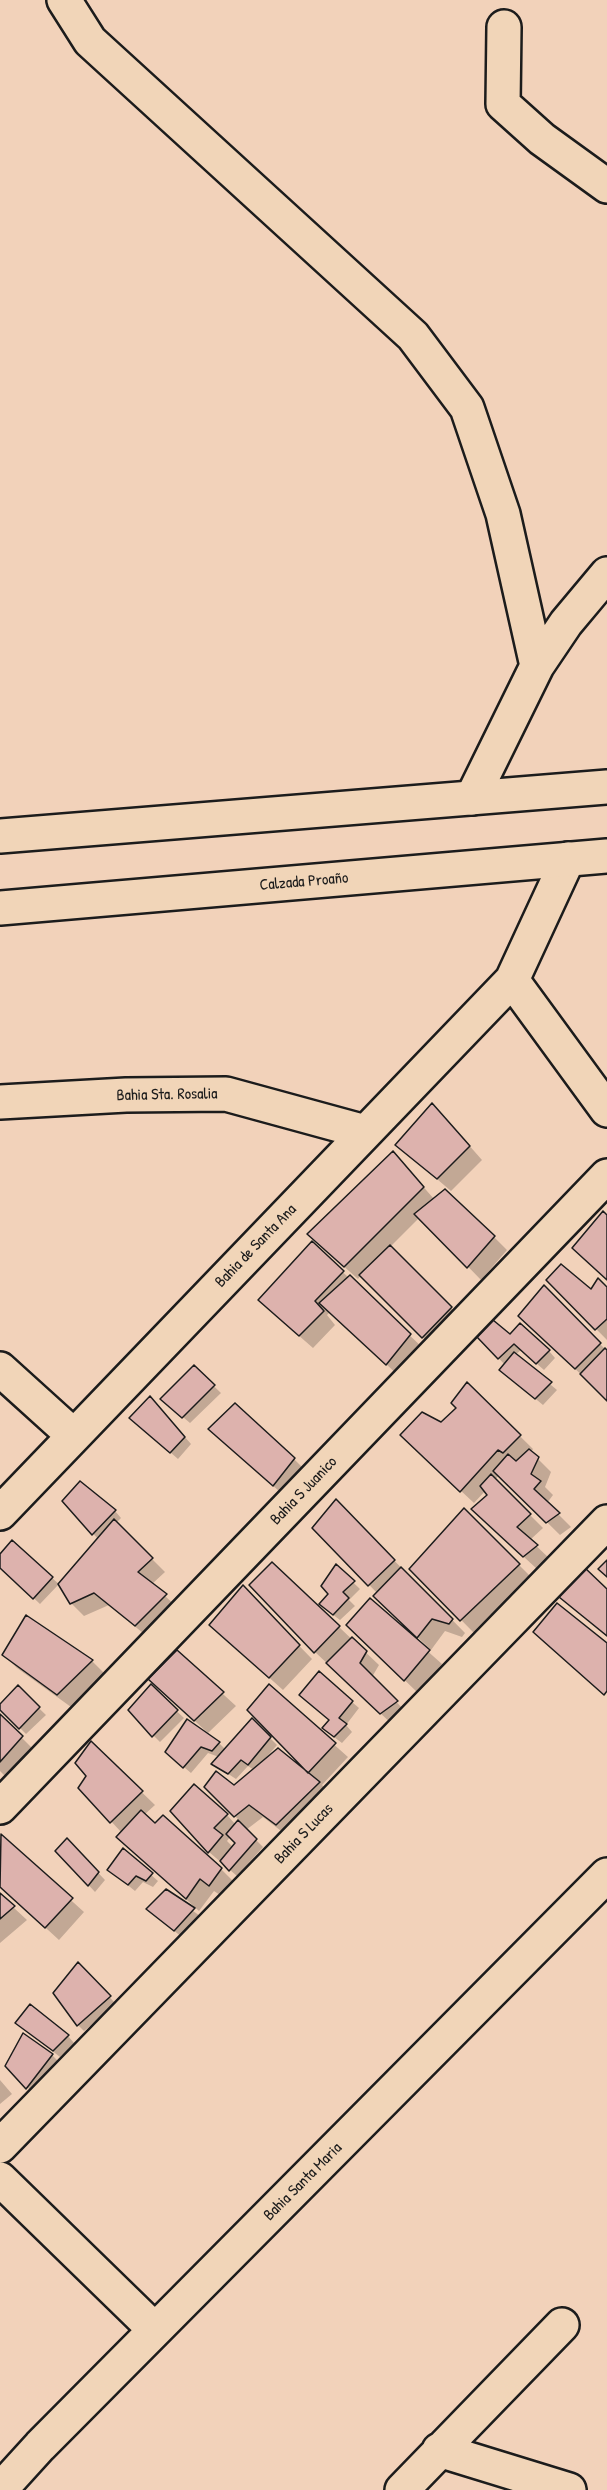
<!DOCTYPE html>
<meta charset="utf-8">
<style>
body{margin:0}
canvas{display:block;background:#f2d2ba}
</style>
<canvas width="607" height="2490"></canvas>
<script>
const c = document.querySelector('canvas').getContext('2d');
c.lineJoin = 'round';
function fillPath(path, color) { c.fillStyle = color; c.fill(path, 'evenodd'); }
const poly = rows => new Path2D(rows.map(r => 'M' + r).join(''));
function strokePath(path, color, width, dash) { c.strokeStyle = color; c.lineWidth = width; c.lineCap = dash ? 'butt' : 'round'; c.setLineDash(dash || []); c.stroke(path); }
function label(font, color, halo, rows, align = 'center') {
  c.font = font + ' "Patrick Hand",sans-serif'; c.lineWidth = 5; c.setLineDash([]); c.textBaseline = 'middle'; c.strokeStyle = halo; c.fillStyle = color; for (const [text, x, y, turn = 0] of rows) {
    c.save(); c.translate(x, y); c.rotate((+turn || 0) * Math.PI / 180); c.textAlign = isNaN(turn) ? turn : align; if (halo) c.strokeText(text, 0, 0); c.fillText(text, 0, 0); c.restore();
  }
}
fillPath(poly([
 [445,1118,482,1160,451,1191,397,1145],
 [405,1166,434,1199,494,1237,507,1250,481,1280,420,1217,390,1247,464,1321,435,1350,361,1275,358,1279,322,1247],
 [312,1243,423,1348,400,1377,330,1312,327,1315,335,1325,313,1348,273,1313],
 [548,1280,592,1291,607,1288,607,1340],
 [544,1288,607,1351,607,1399,533,1329],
 [479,1337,510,1337,549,1351,555,1358,544,1370,521,1350,515,1355,557,1390,543,1405,508,1376,505,1365],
 [194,1367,221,1393,190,1423,169,1405],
 [467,1384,533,1449,531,1452,551,1472,545,1487,553,1495,547,1503,571,1527,560,1535,499,1475,495,1480,543,1528,530,1540,550,1559,537,1569,486,1522,489,1495,486,1490,474,1503,415,1448,458,1408],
 [157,1405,191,1444,178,1459,138,1424],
 [223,1442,294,1459,307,1472,287,1498],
 [64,1501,115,1511,121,1518,116,1523,165,1572,152,1584,178,1608,149,1638,109,1605,84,1616,71,1603,98,1539],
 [336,1501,465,1633,462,1637,445,1631,431,1650,388,1609,378,1594,314,1528],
 [464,1510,532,1578,474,1633,411,1569],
 [0,1557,52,1578,59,1584,40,1604,0,1566],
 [336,1566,360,1589,349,1600,355,1606,340,1620,328,1611],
 [243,1588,312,1659,283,1690,225,1638],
 [607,1591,607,1637,561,1596],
 [370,1600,442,1664,418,1693,361,1638],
 [26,1617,92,1661,105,1674,71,1707,17,1668,4,1655],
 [339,1627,379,1665,372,1677,409,1715,394,1726,315,1652],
 [177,1652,236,1706,208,1733,163,1692],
 [151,1687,184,1718,160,1742,153,1735],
 [269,1687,348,1757,322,1785,332,1796,289,1837,263,1817,246,1830,263,1847,237,1876,209,1852,172,1811,227,1815,236,1825,240,1821,205,1787,234,1787,254,1770,248,1766,236,1779,213,1764,219,1757,208,1753,191,1773,166,1752,219,1743,226,1750,252,1720,277,1745,265,1759,303,1769],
 [230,1837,237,1843,234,1848,227,1841],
 [18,1688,46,1715,26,1734,0,1708],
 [352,1702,359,1708,346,1725,352,1732,342,1743,330,1734,331,1721],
 [0,1716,35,1751,9,1780,0,1771],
 [91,1743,155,1805,144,1815,155,1825,221,1869,234,1882,223,1897,214,1891,199,1911,118,1837,122,1833,80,1788,88,1776],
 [1,1837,84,1912,59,1940,0,1886],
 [67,1840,105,1880,95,1892,57,1851],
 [123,1850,158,1881,153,1887,143,1882,135,1891,109,1870],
 [166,1891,200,1916,182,1937,155,1916],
 [0,1895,27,1920,0,1943],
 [79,1965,116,2004,84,2031,78,2025],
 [17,2023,68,2036,74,2043,60,2057],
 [52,2055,58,2061,34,2094,7,2066],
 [0,2080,12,2094,0,2104]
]), '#0003');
const building = poly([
 [432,1103,470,1146,437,1179,395,1145,432,1103],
 [393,1151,424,1187,344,1267,307,1234,393,1151],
 [445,1189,495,1236,467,1268,414,1214,445,1189],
 [603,1211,607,1215,607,1280,572,1248,603,1211],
 [312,1241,344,1271,315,1301,324,1311,299,1336,258,1300,312,1241],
 [390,1245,452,1307,422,1338,359,1275,390,1245],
 [561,1264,591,1289,598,1278,607,1287,607,1319,595,1330,546,1280,561,1264],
 [350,1275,411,1334,386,1365,319,1303,350,1275],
 [544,1285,601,1343,575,1369,518,1316,544,1285],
 [493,1320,510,1334,520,1323,550,1350,536,1364,514,1344,498,1359,477,1337,493,1320],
 [605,1348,607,1350,607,1401,580,1374,605,1348],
 [514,1352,552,1382,535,1399,499,1370,514,1352],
 [194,1365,215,1385,182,1418,160,1399,194,1365],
 [467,1382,521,1435,503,1453,498,1450,460,1492,400,1435,422,1412,441,1422,456,1408,451,1403,467,1382],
 [150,1396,185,1437,170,1453,129,1418,150,1396],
 [235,1403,295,1458,273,1486,208,1429,235,1403],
 [529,1449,539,1457,531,1474,541,1481,534,1489,560,1513,546,1523,493,1471,508,1454,516,1461,529,1449],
 [491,1474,531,1514,517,1527,538,1545,523,1557,471,1509,487,1495,480,1486,491,1474],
 [80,1481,116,1510,92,1535,62,1501,80,1481],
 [336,1499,395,1560,368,1586,312,1528,336,1499],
 [464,1508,520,1564,460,1621,409,1569,464,1508],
 [114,1519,153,1558,138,1572,167,1594,135,1626,94,1593,70,1604,58,1584,114,1519],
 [12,1540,53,1577,33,1599,0,1568,0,1554,12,1540],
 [607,1560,607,1577,598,1569,607,1560],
 [272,1562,340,1626,314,1653,249,1585,272,1562],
 [336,1564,355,1581,343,1592,349,1598,333,1615,319,1604,328,1594,321,1586,336,1564],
 [401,1567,453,1619,449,1624,432,1619,417,1638,373,1596,401,1567],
 [584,1567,607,1589,607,1636,559,1597,584,1567],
 [243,1585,300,1645,269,1678,209,1625,243,1585],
 [370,1598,430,1650,404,1681,346,1625,370,1598],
 [557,1603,607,1643,607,1691,604,1695,533,1632,557,1603],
 [26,1615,93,1660,57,1695,2,1655,26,1615],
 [352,1637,367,1651,360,1663,398,1701,380,1714,326,1663,352,1637],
 [177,1650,224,1692,194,1721,148,1679,177,1650],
 [319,1671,353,1701,339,1718,347,1724,334,1737,322,1728,329,1720,299,1695,319,1671],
 [151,1684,178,1710,152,1737,128,1710,151,1684],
 [269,1684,336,1743,308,1773,247,1710,269,1684],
 [18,1685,40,1707,19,1729,0,1710,0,1704,18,1685],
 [0,1714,23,1736,0,1762,0,1714],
 [252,1718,271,1737,248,1765,241,1760,228,1774,211,1764,252,1718],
 [187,1719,220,1742,212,1751,201,1747,183,1768,165,1752,187,1719],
 [91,1741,143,1791,110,1823,78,1788,86,1776,75,1763,91,1741],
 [278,1748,320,1782,276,1825,249,1805,234,1817,204,1787,216,1771,234,1785,278,1748],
 [194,1784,228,1814,214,1828,223,1835,208,1853,170,1811,194,1784],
 [141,1810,155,1823,163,1815,222,1868,209,1886,200,1879,186,1899,116,1837,141,1810],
 [238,1820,257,1839,229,1871,220,1861,235,1843,226,1834,238,1820],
 [1,1834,73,1898,45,1928,0,1887,1,1834],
 [67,1838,99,1872,88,1886,55,1851,67,1838],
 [123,1848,153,1873,146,1881,136,1876,128,1885,107,1870,123,1848],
 [166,1889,195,1908,174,1931,146,1909,166,1889],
 [0,1893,15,1906,0,1919,0,1893],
 [78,1962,111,1996,77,2026,53,1993,78,1962],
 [30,2004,69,2035,53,2051,15,2023,30,2004],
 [23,2033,53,2054,26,2089,5,2066,23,2033]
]);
fillPath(building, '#ddb2ad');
strokePath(building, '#1c1c1c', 1.5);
const minor = poly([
 [64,0,90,41,413,336,467,408,503,514,537,666],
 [504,27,503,104,542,139,607,186],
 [472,798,537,666,566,623,607,574],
 [512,980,607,1110],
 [0,1102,126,1095,226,1094,365,1132],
 [0,1369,74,1436],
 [0,1513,512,980,568,859],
 [0,1807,607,1176],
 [0,2146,607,1522],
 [0,2179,155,2330],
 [439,2450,569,2490],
 [0,2490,40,2446,607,1875],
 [402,2490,562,2325]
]);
const major = poly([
 [0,836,607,787],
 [0,908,607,856]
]);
strokePath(minor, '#1c1c1c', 38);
strokePath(major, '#1c1c1c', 38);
strokePath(minor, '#f1d5b8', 33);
strokePath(major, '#f1d5b8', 33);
label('16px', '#1c1c1c', '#f1d5b8', [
 ["Calzada Proaño",304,882,-5],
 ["Bahia Sta. Rosalia",167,1095,-1],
 ["Bahia de Santa Ana",256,1246,-46],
 ["Bahia S Juanico",304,1491,-46],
 ["Bahia S Lucas",304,1834,-46],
 ["Bahia Santa Maria",303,2182,-45]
]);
</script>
